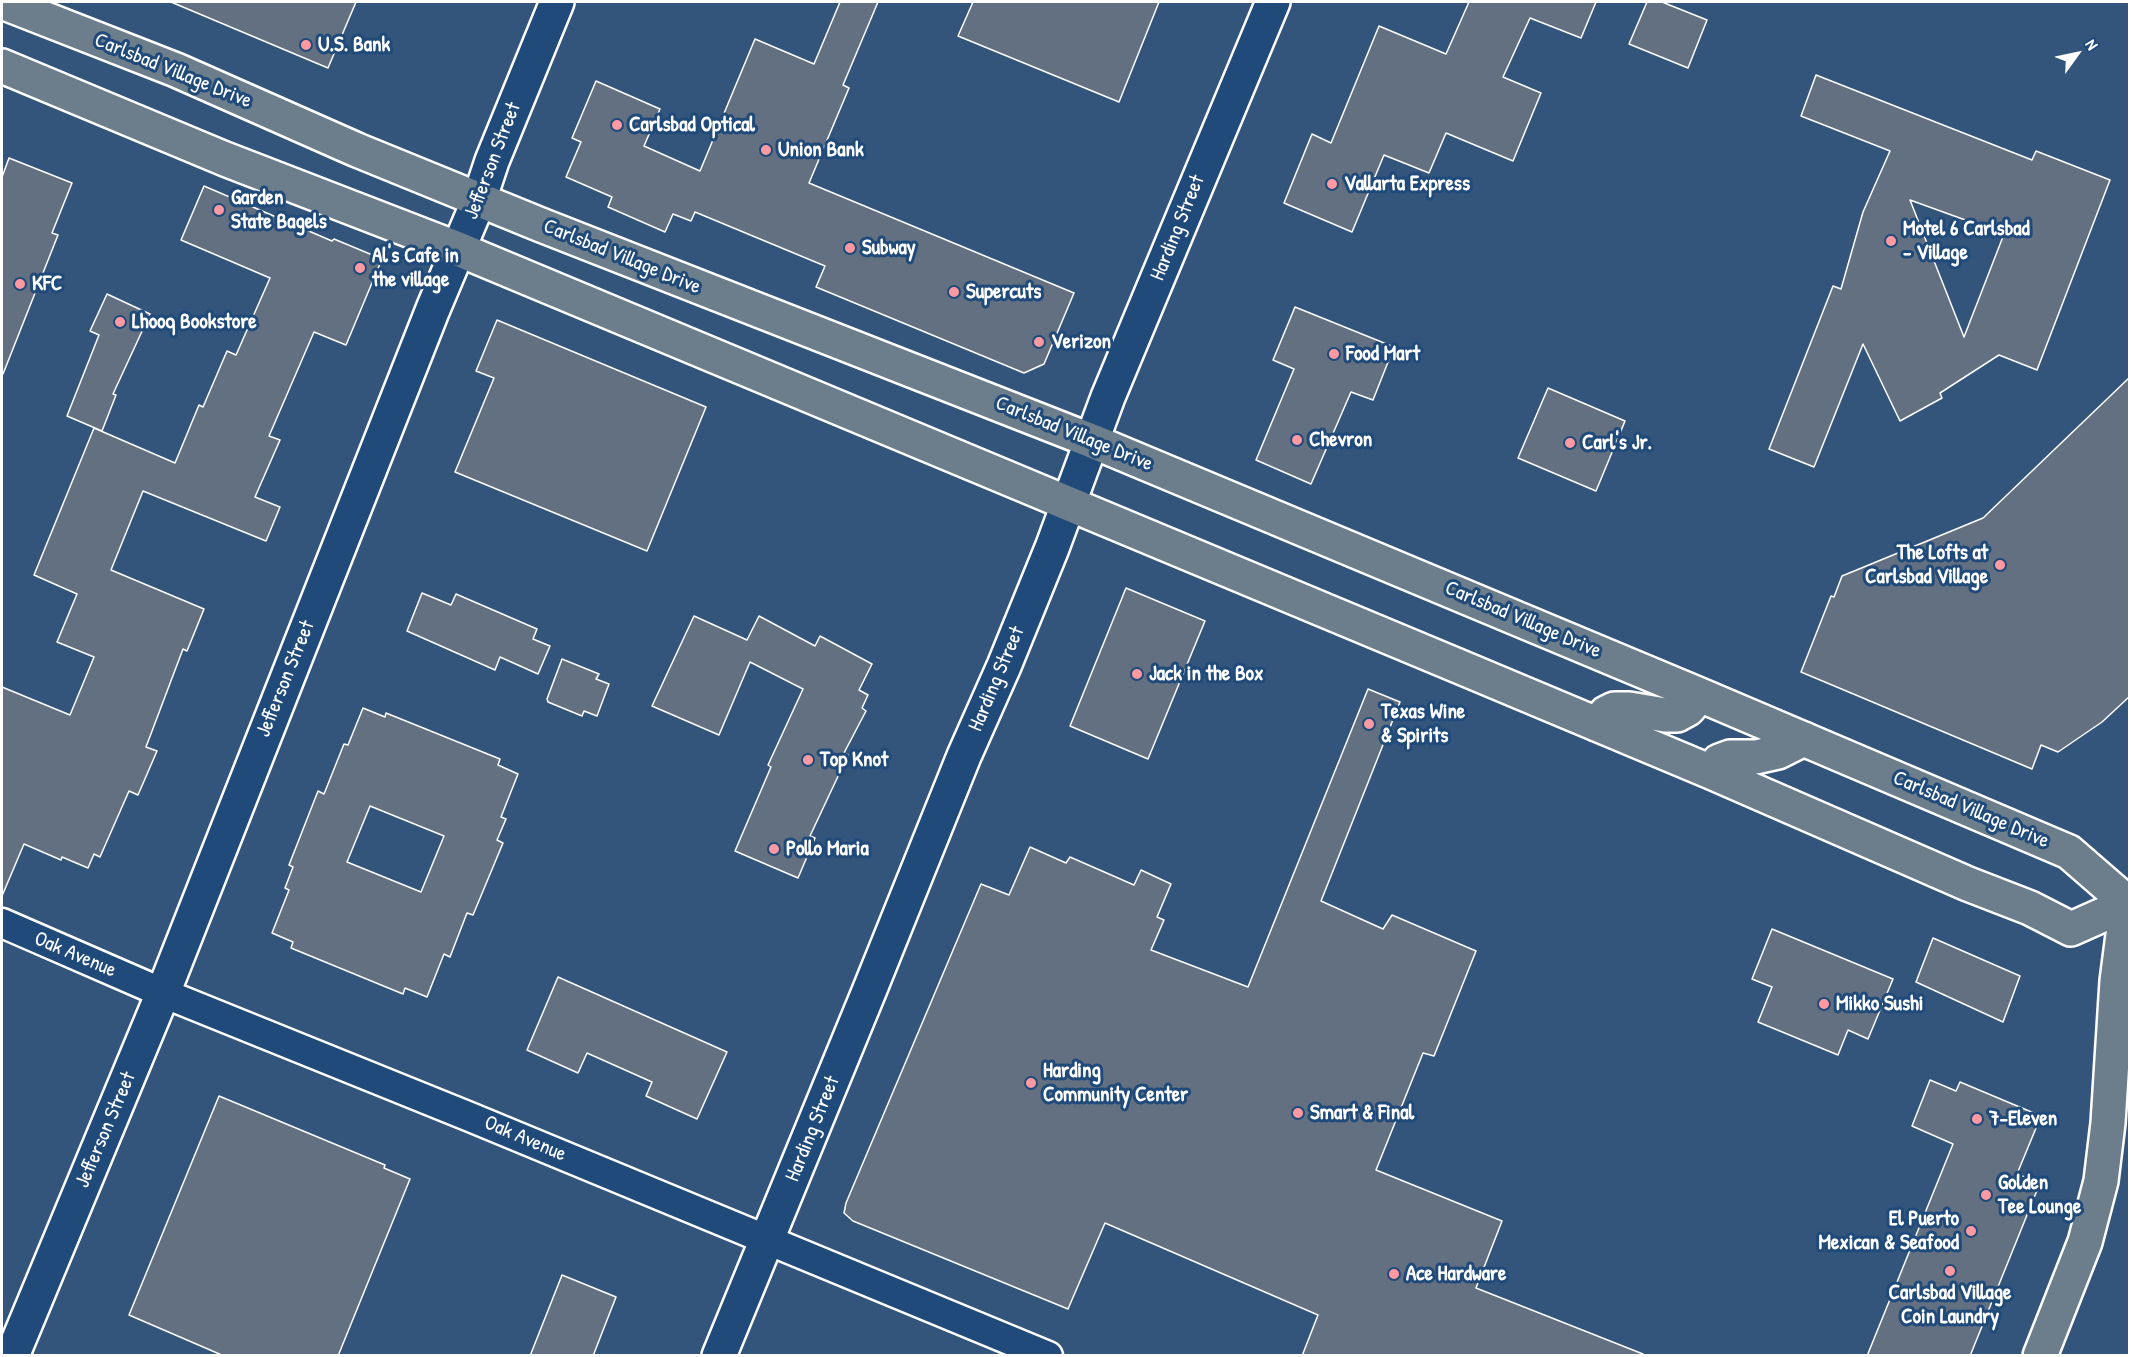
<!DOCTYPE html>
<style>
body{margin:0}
#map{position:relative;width:2131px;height:1357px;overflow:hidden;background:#33557c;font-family:"Patrick Hand",sans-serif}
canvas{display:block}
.frame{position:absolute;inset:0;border:3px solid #fff;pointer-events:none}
.north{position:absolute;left:2047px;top:24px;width:60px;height:60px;-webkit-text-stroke:4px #1f4a7a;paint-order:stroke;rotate:57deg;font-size:16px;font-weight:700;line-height:24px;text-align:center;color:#fff}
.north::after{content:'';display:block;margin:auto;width:21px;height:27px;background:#fff;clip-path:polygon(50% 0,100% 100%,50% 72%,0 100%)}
</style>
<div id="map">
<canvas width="2131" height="1357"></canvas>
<div class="frame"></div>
<div class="north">N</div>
</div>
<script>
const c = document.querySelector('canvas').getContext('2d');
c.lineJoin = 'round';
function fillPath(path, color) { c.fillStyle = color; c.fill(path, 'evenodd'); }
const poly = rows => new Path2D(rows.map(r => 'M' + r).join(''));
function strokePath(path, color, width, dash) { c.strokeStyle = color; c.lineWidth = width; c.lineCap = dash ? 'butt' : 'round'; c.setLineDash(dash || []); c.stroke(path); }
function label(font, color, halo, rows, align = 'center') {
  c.font = font + ' "Patrick Hand",sans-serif'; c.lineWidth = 6; c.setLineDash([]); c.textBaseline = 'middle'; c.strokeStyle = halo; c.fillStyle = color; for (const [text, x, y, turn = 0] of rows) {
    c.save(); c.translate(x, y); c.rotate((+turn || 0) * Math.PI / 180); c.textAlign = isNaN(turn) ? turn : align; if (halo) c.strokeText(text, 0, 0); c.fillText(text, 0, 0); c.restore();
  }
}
const building = poly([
 [171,2,356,2,328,68,171,2],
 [840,2,878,2,843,85,849,88,809,183,1074,293,1044,364,1024,373,816,287,825,266,695,212,691,221,673,214,665,232,608,207,612,197,566,177,581,142,572,138,596,81,660,109,644,146,700,171,755,39,814,64,840,2],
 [973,2,1159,2,1119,102,958,36,973,2],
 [1469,2,1596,2,1581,38,1530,18,1503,77,1541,93,1513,161,1446,133,1429,173,1384,155,1352,232,1284,203,1312,134,1331,143,1379,26,1446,54,1469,2],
 [1647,2,1662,2,1707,20,1688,68,1629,44,1647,2],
 [1816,75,2032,160,2036,151,2110,180,2037,370,1999,355,1940,393,1942,398,1900,421,1863,344,1814,467,1769,449,1833,286,1841,289,1863,212,1890,151,1801,116,1816,75],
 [1910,200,2004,234,1964,337,1910,200],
 [9,158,72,183,52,233,58,235,3,374,2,374,2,177,9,158],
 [204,186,332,241,334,239,382,259,346,345,314,332,269,436,280,440,255,497,280,507,266,541,143,491,111,570,204,609,187,651,183,649,146,747,157,751,138,795,129,791,100,857,94,854,88,868,62,857,61,860,24,844,2,896,2,687,70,715,94,657,57,642,77,594,34,575,94,428,175,463,199,405,203,407,227,351,236,355,270,278,181,240,204,186],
 [107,294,150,314,113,394,116,395,102,431,67,416,99,335,90,331,107,294],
 [1295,307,1394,347,1373,400,1351,392,1311,484,1256,460,1294,369,1273,360,1295,307],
 [497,320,706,407,647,551,455,472,494,378,476,371,497,320],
 [2130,377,2130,696,2102,722,2058,752,2041,745,2032,769,1801,672,1831,596,1834,597,1842,576,1983,518,2130,377],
 [1548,388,1625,421,1596,491,1518,458,1548,388],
 [1126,588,1205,621,1148,759,1070,726,1126,588],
 [422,593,451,605,456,594,537,629,533,639,550,646,538,674,500,657,495,670,407,631,422,593],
 [694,616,747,640,759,616,815,646,820,636,872,664,859,690,868,695,862,708,866,711,844,753,848,755,810,836,815,838,798,878,735,851,771,767,768,765,803,689,750,662,719,735,652,706,694,616],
 [562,659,599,674,596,679,609,684,597,716,584,711,582,716,548,702,547,699,562,659],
 [1368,689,1400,702,1321,901,1383,929,1392,915,1476,951,1434,1056,1423,1053,1376,1170,1502,1221,1476,1288,1643,1354,1643,1356,1302,1356,1318,1315,1105,1223,1068,1309,853,1221,844,1213,846,1203,981,884,1009,895,1030,847,1066,863,1070,857,1134,885,1141,870,1171,884,1157,917,1164,920,1151,950,1248,987,1368,689],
 [363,708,385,717,386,713,500,759,498,765,518,774,501,817,506,819,497,840,503,843,473,915,467,913,450,957,444,954,427,997,405,988,403,994,291,948,293,942,272,933,289,890,285,888,293,867,289,865,318,791,324,794,344,744,348,745,363,708],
 [370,806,444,836,421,892,347,862,370,806],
 [1772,929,1893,979,1868,1039,1848,1030,1838,1055,1758,1022,1772,987,1752,979,1772,929],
 [1933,938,2020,976,2003,1022,1916,982,1933,938],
 [558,977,727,1052,697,1119,646,1096,652,1082,587,1053,578,1073,527,1050,558,977],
 [1930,1080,1956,1091,1960,1082,2041,1116,2017,1174,2040,1183,1970,1356,1867,1356,1953,1144,1912,1126,1930,1080],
 [219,1096,385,1165,384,1168,410,1179,338,1356,224,1356,129,1315,219,1096],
 [562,1275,616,1297,593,1356,530,1356,562,1275]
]);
fillPath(building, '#637082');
strokePath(building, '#fff', 1.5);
const street = poly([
 [2,923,163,993,470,1117,1048,1356]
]);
const secondary = poly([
 [12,1356,163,993,433,309,479,200,492,161,557,2],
 [719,1356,870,989,964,756,1004,666,1052,548,1108,397,1273,2]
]);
const primary = poly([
 [2,2,176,70,357,150,541,225,1092,441,1700,695,2069,852,2130,905],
 [2,66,225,159,458,249,1458,666,1711,772,1968,884,2030,908,2071,929,2127,904],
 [1596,724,1606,713,1614,709,1629,709,1665,715,1677,715,1688,709,1700,695],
 [1711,772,1719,761,1730,757,1756,757,1778,752,1804,739]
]);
const highway = poly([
 [2040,1356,2085,1242,2101,1181,2108,1123,2117,981,2127,904,2130,900]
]);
strokePath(street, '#fff', 33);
strokePath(secondary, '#fff', 38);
strokePath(primary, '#fff', 38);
strokePath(highway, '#fff', 38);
strokePath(street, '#1f4a7a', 28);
strokePath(secondary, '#1f4a7a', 33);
strokePath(primary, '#6c7d8b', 33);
strokePath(highway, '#6c7d8b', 33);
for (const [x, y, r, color] of [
 [306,45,6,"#ff9aa2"],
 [617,125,6,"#ff9aa2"],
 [766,150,6,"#ff9aa2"],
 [1332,184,6,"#ff9aa2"],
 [219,210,6,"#ff9aa2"],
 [1891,241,6,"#ff9aa2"],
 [850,248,6,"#ff9aa2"],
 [360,268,6,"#ff9aa2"],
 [20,284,6,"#ff9aa2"],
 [954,292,6,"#ff9aa2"],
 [120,322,6,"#ff9aa2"],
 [1039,342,6,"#ff9aa2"],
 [1334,354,6,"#ff9aa2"],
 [1297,440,6,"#ff9aa2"],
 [1570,443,6,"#ff9aa2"],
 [2000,565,6,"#ff9aa2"],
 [1137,674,6,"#ff9aa2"],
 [1369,724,6,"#ff9aa2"],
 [808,760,6,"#ff9aa2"],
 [774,849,6,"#ff9aa2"],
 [1824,1004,6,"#ff9aa2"],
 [1031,1083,6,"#ff9aa2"],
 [1298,1113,6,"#ff9aa2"],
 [1977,1119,6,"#ff9aa2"],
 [1986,1195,6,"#ff9aa2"],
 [1971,1231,6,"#ff9aa2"],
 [1950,1271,6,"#ff9aa2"],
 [1394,1274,6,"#ff9aa2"]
]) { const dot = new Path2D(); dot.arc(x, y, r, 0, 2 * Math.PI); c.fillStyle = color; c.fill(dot); strokePath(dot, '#1f4a7a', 2); }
label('bold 21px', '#fff', '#1f4a7a', [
 ["U.S. Bank",318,45],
 ["Carlsbad Optical",629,125],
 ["Union Bank",778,150],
 ["Vallarta Express",1344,184],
 ["Garden",231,198],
 ["State Bagels",231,222],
 ["Motel 6 Carlsbad",1903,229],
 ["- Village",1903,253],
 ["Subway",862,248],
 ["Al's Cafe in",372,256],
 ["the village",372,280],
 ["KFC",32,284],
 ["Supercuts",966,292],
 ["Lhooq Bookstore",132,322],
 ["Verizon",1051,342],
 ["Food Mart",1346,354],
 ["Chevron",1309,440],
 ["Carl's Jr.",1582,443],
 ["The Lofts at",1988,553,"right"],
 ["Carlsbad Village",1988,577,"right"],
 ["Jack in the Box",1149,674],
 ["Texas Wine",1381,712],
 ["& Spirits",1381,736],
 ["Top Knot",820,760],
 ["Pollo Maria",786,849],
 ["Mikko Sushi",1836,1004],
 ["Harding",1043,1071],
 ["Community Center",1043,1095],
 ["Smart & Final",1310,1113],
 ["7-Eleven",1989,1119],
 ["Golden",1998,1183],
 ["Tee Lounge",1998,1207],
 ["El Puerto",1959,1219,"right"],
 ["Mexican & Seafood",1959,1243,"right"],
 ["Ace Hardware",1406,1274],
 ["Carlsbad Village",1950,1293,"center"],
 ["Coin Laundry",1950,1317,"center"]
], 'left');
label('21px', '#fff', '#1f4a7a', [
 ["Carlsbad Village Drive",173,71,22],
 ["Jefferson Street",493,161,-69],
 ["Harding Street",1178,228,-68],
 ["Carlsbad Village Drive",622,257,22],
 ["Carlsbad Village Drive",1074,434,22],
 ["Carlsbad Village Drive",1523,620,23],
 ["Jefferson Street",286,679,-68],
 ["Harding Street",997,679,-67],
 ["Carlsbad Village Drive",1971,810,23],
 ["Oak Avenue",75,955,23],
 ["Harding Street",813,1129,-68],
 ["Jefferson Street",106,1130,-67],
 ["Oak Avenue",525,1139,23]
]);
</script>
